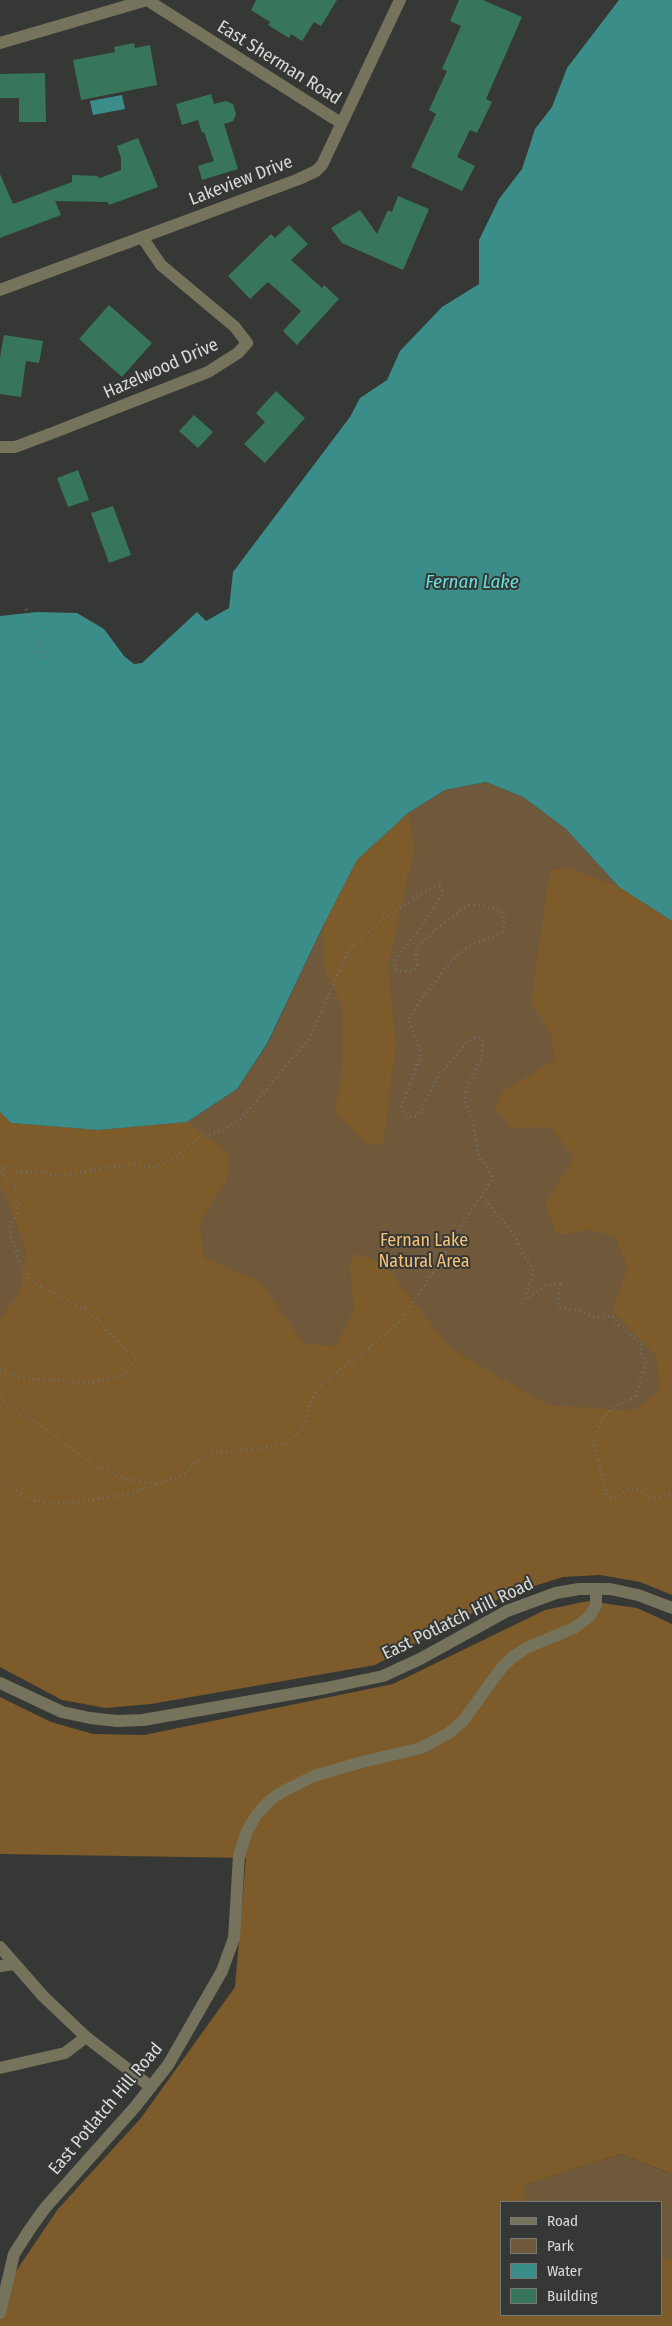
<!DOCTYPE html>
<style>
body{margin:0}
#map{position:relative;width:672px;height:2326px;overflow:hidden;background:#363835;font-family:"Fira Sans Condensed",sans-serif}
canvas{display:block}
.legend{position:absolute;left:500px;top:2201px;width:162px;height:115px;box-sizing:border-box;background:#363835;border:1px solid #777976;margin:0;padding:6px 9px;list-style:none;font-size:15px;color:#d9dad8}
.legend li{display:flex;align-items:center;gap:10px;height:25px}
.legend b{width:25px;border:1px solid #777976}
</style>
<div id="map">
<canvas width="672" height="2326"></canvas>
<ul class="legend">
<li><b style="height:6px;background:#75735c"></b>Road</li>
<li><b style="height:14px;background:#70593b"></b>Park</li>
<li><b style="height:14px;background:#3b8d8a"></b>Water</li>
<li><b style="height:14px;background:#38765b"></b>Building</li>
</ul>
</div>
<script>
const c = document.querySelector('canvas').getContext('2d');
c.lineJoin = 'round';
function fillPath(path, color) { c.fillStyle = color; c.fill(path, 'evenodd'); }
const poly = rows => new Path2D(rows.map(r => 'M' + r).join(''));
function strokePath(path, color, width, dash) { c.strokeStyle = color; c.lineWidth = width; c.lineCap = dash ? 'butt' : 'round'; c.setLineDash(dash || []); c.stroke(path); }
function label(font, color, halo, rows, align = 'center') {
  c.font = font + ' "Fira Sans Condensed",sans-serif'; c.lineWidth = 4; c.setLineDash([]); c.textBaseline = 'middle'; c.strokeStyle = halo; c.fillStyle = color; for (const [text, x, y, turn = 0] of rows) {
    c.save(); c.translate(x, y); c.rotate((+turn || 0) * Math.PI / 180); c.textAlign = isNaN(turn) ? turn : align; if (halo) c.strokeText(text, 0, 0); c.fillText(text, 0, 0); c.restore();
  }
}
fillPath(poly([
 [486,782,523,797,566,829,619,887,672,921,672,1501,0,1498,0,1112,11,1123,98,1130,187,1122,237,1089,267,1045,323,926,357,860,408,813,445,790],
 [621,2154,672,2174,672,2259,661,2259,661,2202,526,2202,523,2185]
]), '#70593b');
fillPath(poly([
 [408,813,414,849,388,968,396,1044,383,1144,367,1145,335,1111,343,1063,343,1009,324,967,323,926,357,860],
 [568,868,619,887,672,921,672,1595,640,1582,600,1575,563,1577,506,1595,375,1665,151,1704,106,1708,62,1700,0,1667,0,1319,20,1292,26,1251,6,1196,0,1188,0,1112,11,1123,98,1130,187,1122,229,1153,227,1179,200,1222,203,1257,260,1282,304,1344,336,1346,354,1310,350,1267,355,1253,384,1264,451,1349,548,1405,632,1411,659,1392,657,1357,612,1311,628,1267,615,1236,591,1230,557,1235,545,1204,574,1157,550,1127,512,1128,495,1110,503,1091,555,1060,551,1034,531,1002,550,870],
 [588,1601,637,1608,672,1624,672,2174,621,2154,524,2185,526,2202,501,2202,501,2315,661,2315,661,2259,672,2259,672,2326,0,2326,0,2295,58,2209,141,2118,235,1987,246,1858,0,1854,0,1697,51,1722,93,1734,144,1735,393,1684,545,1610]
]), '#7d5b2a');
fillPath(poly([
 [619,0,672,0,672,921,619,887,566,829,523,797,486,782,445,790,408,813,357,860,323,926,267,1044,237,1089,187,1122,98,1130,11,1123,0,1112,0,616,37,612,77,613,104,629,124,656,134,664,142,663,197,612,206,621,229,608,233,572,350,417,360,398,387,380,400,351,442,307,479,284,479,240,499,199,522,169,535,129,552,107,567,68],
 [122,95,125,109,93,115,90,101]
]), '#3b8d8a');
fillPath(poly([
 [256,0,337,0,321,26,314,22,302,41,291,34,289,38,268,25,270,22,251,10],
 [459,0,483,0,522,17,486,99,492,102,477,133,470,130,457,157,475,166,462,191,411,167,436,114,429,110,447,71,442,69,461,26,450,21],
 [134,43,135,48,150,45,157,85,81,100,73,60,115,52,114,47],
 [45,73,46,122,19,122,19,98,0,98,0,74],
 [211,94,214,104,226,101,233,104,236,114,233,121,224,124,238,169,202,180,198,166,214,161,204,132,202,133,198,120,182,125,176,104],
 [138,138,158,187,109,205,108,202,55,201,61,215,0,238,0,174,13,204,72,182,72,175,97,176,100,178,121,170,121,158,117,146],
 [398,196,429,209,403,270,342,243,331,228,360,210,377,234,388,210,392,212],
 [289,225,308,244,291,260,322,288,324,285,339,299,297,345,283,331,301,311,268,282,250,299,228,276,271,234,275,238],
 [109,305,152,343,122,377,79,339],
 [4,335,43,341,39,363,26,361,21,397,0,394,0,357],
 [276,391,305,418,265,463,244,444,265,422,256,413],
 [194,415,213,432,198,448,179,431],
 [78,470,89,500,68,507,57,478],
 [113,506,131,555,109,563,91,513]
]), '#38765b');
strokePath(poly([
 [26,609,44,659],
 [482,1196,515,1236,522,1252,532,1267,533,1273,525,1296,527,1300,546,1285,560,1284,557,1301,560,1308,581,1311,597,1318,612,1316,619,1325,642,1344,641,1353,646,1364,635,1397,616,1405,603,1418,593,1440,607,1495,611,1498,619,1496,627,1489,638,1489,649,1497,659,1498,672,1493],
 [0,1370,21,1378,92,1383,122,1376,138,1359,121,1345,90,1312,30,1281,17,1255,11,1236,10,1228,20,1205,17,1201,15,1186,0,1171,4,1167,7,1166,21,1172,38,1171,58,1176,128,1164,152,1168,172,1160,199,1138,224,1130,243,1117,309,1039,349,950,381,920,428,890,440,886,442,890,442,895,423,924,395,960,395,969,408,972,414,970,417,965,415,952,418,946,440,926,469,905,480,905,501,911,505,919,502,932,467,947,453,959,423,997,408,1020,420,1049,419,1060,401,1108,405,1115,410,1117,416,1116,421,1110,440,1073,469,1040,477,1037,483,1040,482,1057,467,1089,465,1101,473,1119,478,1153,493,1178,449,1244,440,1265,428,1279,402,1320,372,1346,320,1385,310,1403,304,1427,287,1442,265,1448,216,1452,195,1462,186,1473,163,1483,131,1493,89,1501,51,1504,32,1500,0,1481],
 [0,1398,8,1406,43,1427,93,1465,123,1478,156,1484]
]), '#6e706d', 3, [1, 4]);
strokePath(poly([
 [147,0,341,123],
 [0,43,147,0],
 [0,290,299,179,316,171,322,165,400,0],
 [0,447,15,447,55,432,208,372,238,353,247,343,235,327,161,265,142,237],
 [0,1683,62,1712,90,1718,117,1721,143,1720,326,1688,383,1676,420,1659,507,1611,556,1593,579,1589,610,1589,638,1595,672,1608],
 [0,1947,43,1996,86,2037,151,2087],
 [0,1966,15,1964],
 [0,2068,65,2053,86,2037],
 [0,2313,14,2254,30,2229,45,2208,135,2107,168,2065,222,1971,234,1938,239,1856,247,1831,257,1814,268,1802,280,1793,314,1776,362,1762,421,1748,449,1733,463,1721,502,1667,514,1656,528,1647,574,1628,589,1617,596,1605,596,1589]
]), '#75735c', 12);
label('18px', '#d9dad8', '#363835', [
 ["East Sherman Road",279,63,32],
 ["Lakeview Drive",241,181,-21],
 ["Hazelwood Drive",161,369,-24],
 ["East Potlatch Hill Road",458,1619,-26],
 ["East Potlatch Hill Road",106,2109,-50]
]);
label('18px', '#f5c078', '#363835', [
 ["Fernan Lake",424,1241],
 ["Natural Area",424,1262]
]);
label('italic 19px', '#67e0dd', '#363835', [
 ["Fernan Lake",472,583]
]);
</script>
